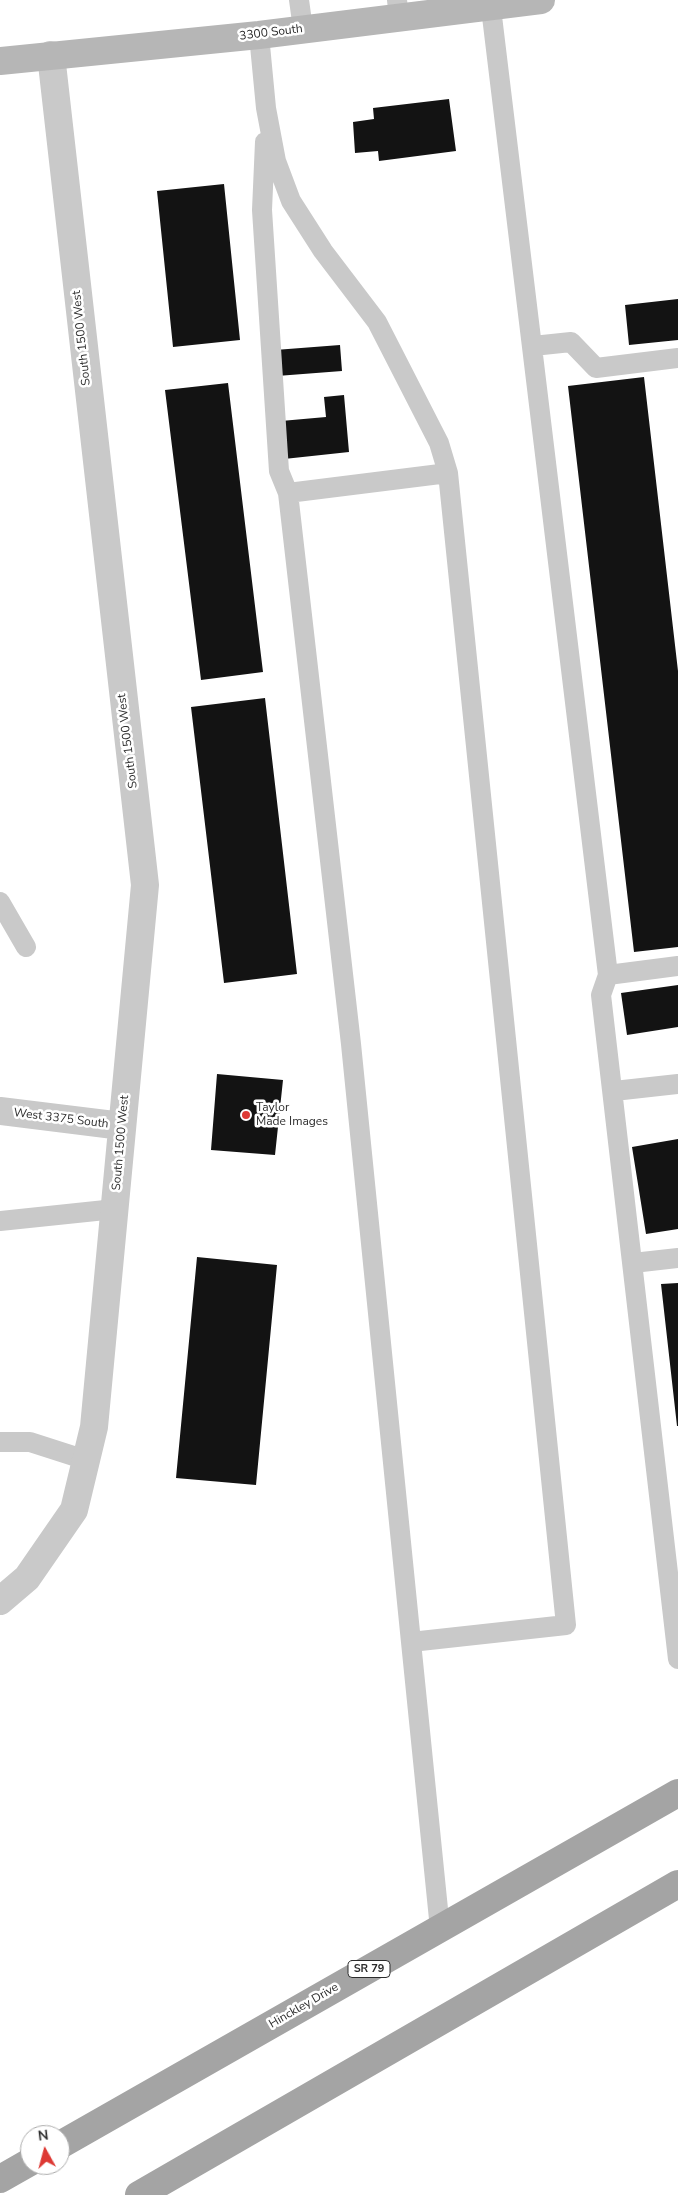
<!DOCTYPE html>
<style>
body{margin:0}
#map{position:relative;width:678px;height:2195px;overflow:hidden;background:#fff;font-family:"Nunito Sans",sans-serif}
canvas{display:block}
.north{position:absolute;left:20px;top:2125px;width:50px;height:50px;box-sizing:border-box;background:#fff;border:1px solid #ababab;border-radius:50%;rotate:353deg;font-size:14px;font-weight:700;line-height:20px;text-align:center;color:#2c2c2c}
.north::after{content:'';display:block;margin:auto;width:18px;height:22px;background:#dd3934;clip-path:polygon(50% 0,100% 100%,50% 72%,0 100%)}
</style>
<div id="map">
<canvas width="678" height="2195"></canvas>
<div class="north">N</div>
</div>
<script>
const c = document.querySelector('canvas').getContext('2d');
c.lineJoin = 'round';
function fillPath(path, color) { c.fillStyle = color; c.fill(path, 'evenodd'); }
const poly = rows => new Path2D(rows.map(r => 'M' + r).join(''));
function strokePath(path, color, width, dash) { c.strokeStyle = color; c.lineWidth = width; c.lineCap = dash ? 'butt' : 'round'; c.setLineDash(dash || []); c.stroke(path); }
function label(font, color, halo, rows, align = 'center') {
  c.font = font + ' "Nunito Sans",sans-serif'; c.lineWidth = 5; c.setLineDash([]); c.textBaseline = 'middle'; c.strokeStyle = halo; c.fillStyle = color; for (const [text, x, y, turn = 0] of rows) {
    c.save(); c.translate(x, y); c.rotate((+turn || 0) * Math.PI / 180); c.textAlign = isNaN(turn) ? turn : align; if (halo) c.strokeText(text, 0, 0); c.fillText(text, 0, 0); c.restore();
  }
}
fillPath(poly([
 [449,99,456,151,379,161,378,151,355,153,353,122,374,119,373,108],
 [224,184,240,340,173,347,157,191],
 [678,299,678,340,629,345,625,305],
 [340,345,342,371,277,376,275,350],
 [644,377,678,671,678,947,634,952,568,386],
 [228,383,263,672,201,680,165,390],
 [344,395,349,452,284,459,281,421,326,417,324,397],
 [265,698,297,974,224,983,191,707],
 [678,985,678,1027,627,1035,621,993],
 [217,1074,283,1080,275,1155,211,1150],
 [678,1139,678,1229,646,1234,632,1147],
 [197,1257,277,1265,256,1485,176,1478],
 [678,1283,678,1426,677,1426,661,1284]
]), '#131313');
strokePath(poly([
 [299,0,303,29],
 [397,0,399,18],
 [491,8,608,975,601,995,678,1659],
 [259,35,266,108,276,161,291,201,323,251,377,322,439,443,448,473],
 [265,142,262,210,279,471,288,493],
 [533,346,571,342,596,368,678,358],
 [0,902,26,947],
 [608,975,678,966],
 [614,1091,678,1084],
 [0,1221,115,1209],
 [633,1263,678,1258],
 [0,1442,30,1442,86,1460],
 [411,1642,566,1625,448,473,288,493,351,1044,411,1642,440,1929]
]), '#c9c9c9', 20);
strokePath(poly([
 [0,1111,122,1126],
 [0,1601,27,1578,74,1510,94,1427,145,885,51,55]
]), '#c9c9c9', 28);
strokePath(poly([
 [0,61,259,35,541,0]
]), '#b6b6b6', 28);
strokePath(poly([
 [60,2145,678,1793],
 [0,2179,30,2162],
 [139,2195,678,1884]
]), '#a4a4a4', 28);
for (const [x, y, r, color] of [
 [246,1115,5,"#dd3934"]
]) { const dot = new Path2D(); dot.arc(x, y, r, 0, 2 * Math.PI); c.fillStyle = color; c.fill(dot); strokePath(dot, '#fff', 2); }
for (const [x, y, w] of [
 [369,1969,42]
]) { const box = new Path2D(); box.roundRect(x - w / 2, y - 8.5, w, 17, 4); c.fillStyle = '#fff'; c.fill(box); strokePath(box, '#2c2c2c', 1); }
label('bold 11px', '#2c2c2c', null, [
 ["SR 79",369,1969]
]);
label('12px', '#2c2c2c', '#fff', [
 ["3300 South",271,33,-7],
 ["South 1500 West",82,338,-96],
 ["South 1500 West",128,741,-97],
 ["West 3375 South",61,1119,7],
 ["South 1500 West",121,1143,-85],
 ["Hinckley Drive",304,2006,-30]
]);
label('12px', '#2c2c2c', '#fff', [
 ["Taylor",256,1108],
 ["Made Images",256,1122]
], 'left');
</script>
